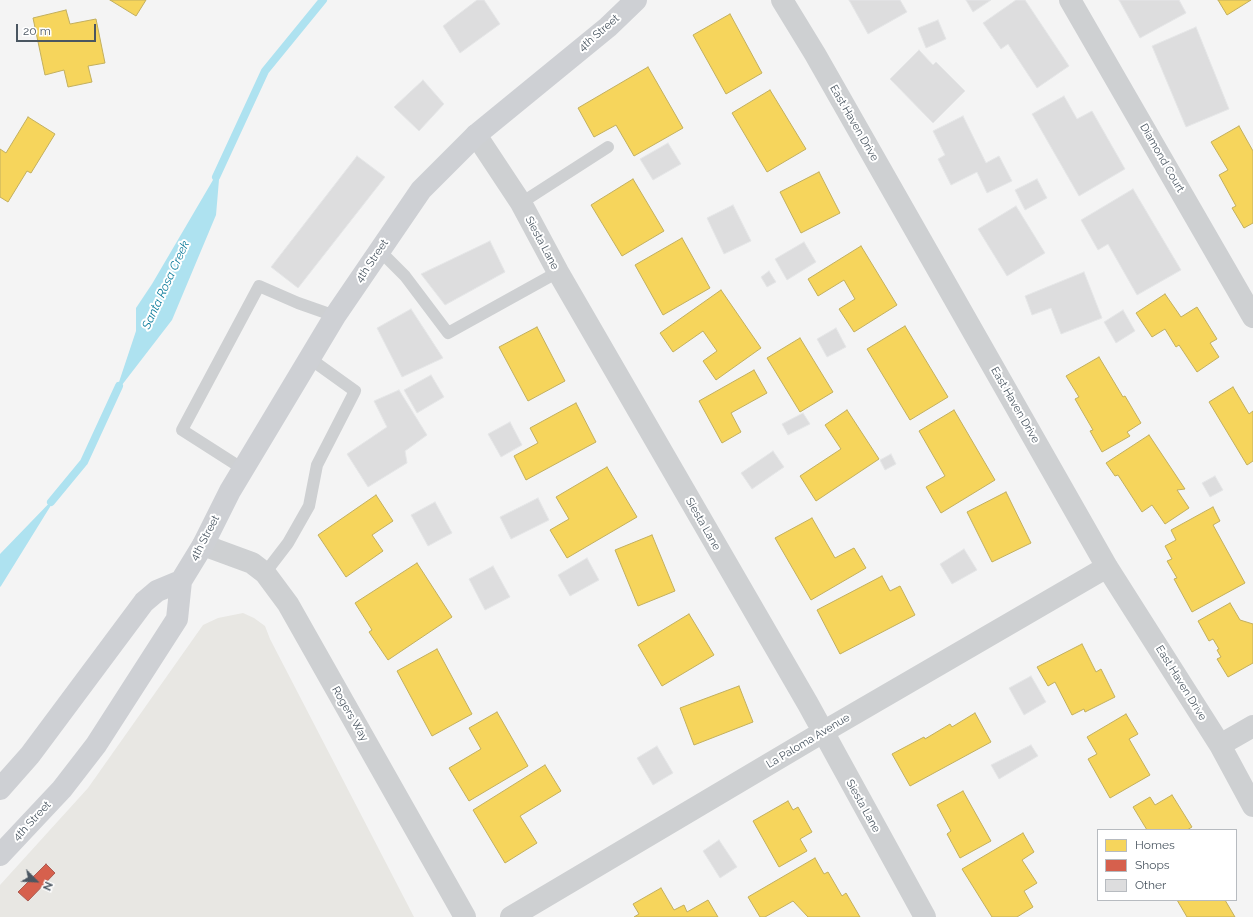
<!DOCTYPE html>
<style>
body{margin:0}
#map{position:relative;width:1253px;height:917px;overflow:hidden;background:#f4f4f4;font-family:Raleway,sans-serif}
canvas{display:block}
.legend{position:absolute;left:1097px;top:829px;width:140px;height:72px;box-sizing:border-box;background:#fff;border:1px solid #b7bbc0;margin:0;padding:5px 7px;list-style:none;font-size:12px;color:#4a5661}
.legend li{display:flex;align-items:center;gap:8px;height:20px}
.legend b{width:20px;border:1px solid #b7bbc0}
.north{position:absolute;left:16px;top:861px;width:40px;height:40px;-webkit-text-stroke:3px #fff;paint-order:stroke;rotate:114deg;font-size:11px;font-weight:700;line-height:16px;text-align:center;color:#4a5661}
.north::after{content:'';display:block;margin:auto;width:14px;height:18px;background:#4a5661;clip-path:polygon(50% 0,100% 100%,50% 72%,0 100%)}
.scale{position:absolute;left:16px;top:24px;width:80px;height:18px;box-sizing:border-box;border:2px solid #4a5661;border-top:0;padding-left:5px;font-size:12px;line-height:14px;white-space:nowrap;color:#4a5661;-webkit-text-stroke:3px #fff;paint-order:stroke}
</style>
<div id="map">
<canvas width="1253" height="917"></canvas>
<ul class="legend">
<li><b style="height:11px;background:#f6d55c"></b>Homes</li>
<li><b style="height:11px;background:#d6604d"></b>Shops</li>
<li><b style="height:11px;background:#ddddde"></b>Other</li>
</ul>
<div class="north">N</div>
<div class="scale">20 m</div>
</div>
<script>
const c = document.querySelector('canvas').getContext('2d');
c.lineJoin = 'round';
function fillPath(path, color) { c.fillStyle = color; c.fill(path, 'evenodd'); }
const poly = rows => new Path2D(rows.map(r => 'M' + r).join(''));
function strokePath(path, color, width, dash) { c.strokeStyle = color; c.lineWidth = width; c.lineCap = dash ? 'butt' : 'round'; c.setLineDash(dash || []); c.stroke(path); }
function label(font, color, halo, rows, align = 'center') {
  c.font = font + ' Raleway,sans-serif'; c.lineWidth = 4; c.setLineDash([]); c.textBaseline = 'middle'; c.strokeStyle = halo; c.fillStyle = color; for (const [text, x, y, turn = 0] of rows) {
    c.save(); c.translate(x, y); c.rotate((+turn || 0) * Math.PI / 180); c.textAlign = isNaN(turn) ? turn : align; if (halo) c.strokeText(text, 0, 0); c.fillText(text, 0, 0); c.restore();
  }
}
fillPath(poly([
 [243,613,254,618,265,626,270,639,414,917,0,917,0,885,88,788,203,625,218,618]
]), '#e8e7e3');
fillPath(poly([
 [220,168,216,215,172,320,115,394,136,331,136,308,152,284],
 [58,494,1,586,0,587,0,554]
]), '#aee2f0');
const homes = poly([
 [110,0,146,0,136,16,110,0],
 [1218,0,1251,0,1227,15,1218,0],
 [66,10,70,24,96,19,105,63,88,66,92,82,68,87,64,70,45,75,33,18,66,10],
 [730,14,762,73,726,94,693,35,730,14],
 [648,67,683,128,634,156,616,125,594,137,578,108,648,67],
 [770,90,806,149,767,172,732,113,770,90],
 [28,117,55,134,31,173,27,171,8,202,0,197,0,149,6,153,28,117],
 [1239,126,1253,151,1253,223,1244,228,1232,208,1236,206,1219,175,1228,170,1211,142,1239,126],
 [819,172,840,213,801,233,780,192,819,172],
 [633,179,664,231,622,256,591,205,633,179],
 [682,238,710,288,663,315,635,265,682,238],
 [861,246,897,305,854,332,839,309,855,299,844,280,818,296,808,279,861,246],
 [721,290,761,348,716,380,703,361,717,351,703,331,673,352,660,333,721,290],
 [1165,294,1181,317,1197,307,1217,339,1210,343,1219,357,1197,372,1179,345,1176,347,1165,329,1152,337,1136,313,1165,294],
 [905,326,948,397,910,420,867,349,905,326],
 [537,327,565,381,528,401,499,347,537,327],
 [800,338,833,392,800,412,767,358,800,338],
 [1099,357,1123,397,1125,396,1141,423,1127,432,1130,436,1102,452,1090,431,1093,430,1075,399,1079,397,1066,376,1099,357],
 [754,370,767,393,731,413,741,432,722,443,699,401,754,370],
 [1233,387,1249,414,1253,411,1253,461,1247,465,1209,402,1233,387],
 [576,403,596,442,526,480,514,456,538,443,530,428,576,403],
 [847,410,879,459,816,501,800,476,841,449,825,425,847,410],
 [954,410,995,480,941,513,926,487,945,476,919,431,954,410],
 [1149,435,1185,489,1177,490,1189,508,1165,524,1152,505,1142,512,1118,475,1115,476,1106,463,1149,435],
 [607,467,637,517,567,558,550,530,569,519,556,497,607,467],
 [1006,492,1031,543,992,562,967,512,1006,492],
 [376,495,393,521,372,535,383,551,346,577,318,535,376,495],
 [1213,507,1220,521,1213,525,1245,583,1192,612,1174,579,1177,578,1167,561,1172,559,1165,546,1176,540,1171,530,1213,507],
 [812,518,835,558,854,548,866,568,811,600,775,538,812,518],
 [652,535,675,591,638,606,615,550,652,535],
 [417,563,452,617,388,660,369,632,372,630,355,603,417,563],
 [882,576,890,591,900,586,915,615,840,654,817,610,882,576],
 [1230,603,1240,620,1253,624,1253,663,1228,677,1217,659,1221,657,1217,650,1219,649,1213,639,1209,641,1198,621,1230,603],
 [689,614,714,655,662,686,638,645,689,614],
 [1082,644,1096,672,1101,669,1115,697,1085,712,1084,709,1072,715,1055,682,1048,686,1037,667,1082,644],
 [437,649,472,714,432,736,397,671,437,649],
 [739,686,753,722,694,745,680,708,739,686],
 [497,712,528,766,469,801,449,768,481,749,469,728,497,712],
 [975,713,991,742,910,786,892,754,924,737,925,739,950,724,952,727,975,713],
 [1126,714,1138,734,1129,739,1150,775,1110,798,1088,759,1097,754,1087,737,1126,714],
 [545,765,561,791,520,816,537,843,505,863,473,810,545,765],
 [963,791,991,841,960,858,947,834,951,831,937,805,963,791],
 [1172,795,1192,827,1187,830,1147,830,1133,807,1150,797,1155,805,1172,795],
 [788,801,793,810,798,807,812,832,800,839,807,851,779,867,753,821,788,801],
 [1023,833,1034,852,1022,860,1037,883,1024,891,1033,907,1017,917,992,917,962,869,1023,833],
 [815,858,824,874,828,872,842,896,846,893,860,917,808,917,793,901,765,917,760,917,748,897,815,858],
 [661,888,674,910,684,905,687,912,708,900,718,917,634,917,639,914,633,904,661,888],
 [1177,900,1225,900,1235,917,1187,917,1177,900]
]);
fillPath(homes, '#f6d55c');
strokePath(homes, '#c2af5e', 1);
const shops = poly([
 [46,864,55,873,28,901,18,892,46,864]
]);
fillPath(shops, '#d6604d');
strokePath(shops, '#ac5d53', 1);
strokePath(poly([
 [216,177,265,71,323,0],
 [51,502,84,462,119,386]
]), '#aee2f0', 8);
const building = poly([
 [477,0,484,0,500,24,460,53,443,26,477,0],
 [849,0,900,0,907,12,868,34,849,0],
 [966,0,991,0,973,12,966,0],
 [1016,0,1025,0,1069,66,1037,88,1008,44,1001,49,983,23,1016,0],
 [1119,0,1179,0,1186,13,1140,38,1119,0],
 [938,20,946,39,926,48,918,28,938,20],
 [1196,27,1229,109,1186,127,1152,46,1196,27],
 [919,50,933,65,936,62,965,91,933,123,890,79,919,50],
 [423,80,444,104,419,131,394,107,423,80],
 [1064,96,1077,119,1092,111,1125,169,1079,196,1032,114,1064,96],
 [963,116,986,163,999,156,1012,181,987,193,977,172,951,185,938,159,945,155,933,131,963,116],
 [668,143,681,164,653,180,640,159,668,143],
 [357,156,385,177,298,288,271,267,357,156],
 [1037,179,1047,198,1025,210,1015,190,1037,179],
 [1133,189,1181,270,1137,295,1108,244,1098,250,1081,220,1133,189],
 [733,205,751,241,724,254,707,218,733,205],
 [1016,206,1045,253,1007,276,978,229,1016,206],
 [490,241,505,272,445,305,421,274,490,241],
 [804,242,816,262,787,280,775,259,804,242],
 [769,271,776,282,767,287,761,277,769,271],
 [1084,272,1102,318,1061,334,1051,308,1032,315,1025,296,1084,272],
 [411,309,443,358,402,377,377,328,411,309],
 [1123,310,1135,331,1116,343,1104,322,1123,310],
 [836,328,846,347,827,357,817,339,836,328],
 [431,375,444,397,417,413,404,390,431,375],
 [399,390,427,435,405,451,407,463,368,487,347,454,387,427,374,401,399,390],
 [803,413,810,424,788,435,782,424,803,413],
 [510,422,522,445,501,457,488,434,510,422],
 [773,451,784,467,752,489,741,473,773,451],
 [891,454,896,464,885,470,880,460,891,454],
 [1215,476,1223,490,1210,497,1202,483,1215,476],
 [538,498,549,520,511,539,500,517,538,498],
 [435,502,452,533,428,546,411,515,435,502],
 [964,549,977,570,952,584,940,564,964,549],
 [587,558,599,580,570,596,558,575,587,558],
 [493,566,510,597,485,610,469,579,493,566],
 [1031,676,1046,702,1024,715,1009,688,1031,676],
 [1031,745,1038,756,999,779,991,765,1031,745],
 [657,746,673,773,653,785,637,758,657,746],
 [719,840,737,867,720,878,703,851,719,840]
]);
fillPath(building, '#ddddde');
strokePath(building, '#e5e6e7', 1);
strokePath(poly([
 [521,203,608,147],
 [379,250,405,276,448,333,558,272],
 [243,469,182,430,259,286,298,303,335,316],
 [265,573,288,543,309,506,317,465,355,391,309,358]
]), '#ced0d2', 12);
strokePath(poly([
 [782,0,815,54,1107,567,1220,745,1253,806],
 [1070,0,1253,317],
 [476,135,521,203,558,272,808,704,925,917],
 [203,545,252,563,265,573,288,604,465,917],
 [1220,745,1253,726],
 [511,917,823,732,1107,567]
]), '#ced0d2', 22);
strokePath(poly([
 [0,789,30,755,144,602,157,591,181,581],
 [0,855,62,789,96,745,177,619,181,581,203,545,230,491,335,316,421,190,476,135,608,27,636,0]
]), '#ced0d4', 22);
label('11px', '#4a5661', '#fff', [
 ["4th Street",599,33,-41],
 ["East Haven Drive",854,123,60],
 ["Diamond Court",1162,158,60],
 ["Siesta Lane",542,243,62],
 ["4th Street",372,261,-56],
 ["East Haven Drive",1015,405,60],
 ["Siesta Lane",703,524,60],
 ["4th Street",205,538,-62],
 ["East Haven Drive",1181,683,58],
 ["Rogers Way",350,714,60],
 ["La Paloma Avenue",808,741,-31],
 ["Siesta Lane",863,806,61],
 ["4th Street",32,821,-47]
]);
label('italic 12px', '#0c7c9b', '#fff', [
 ["Santa Rosa Creek",166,285,-65]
]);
</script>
